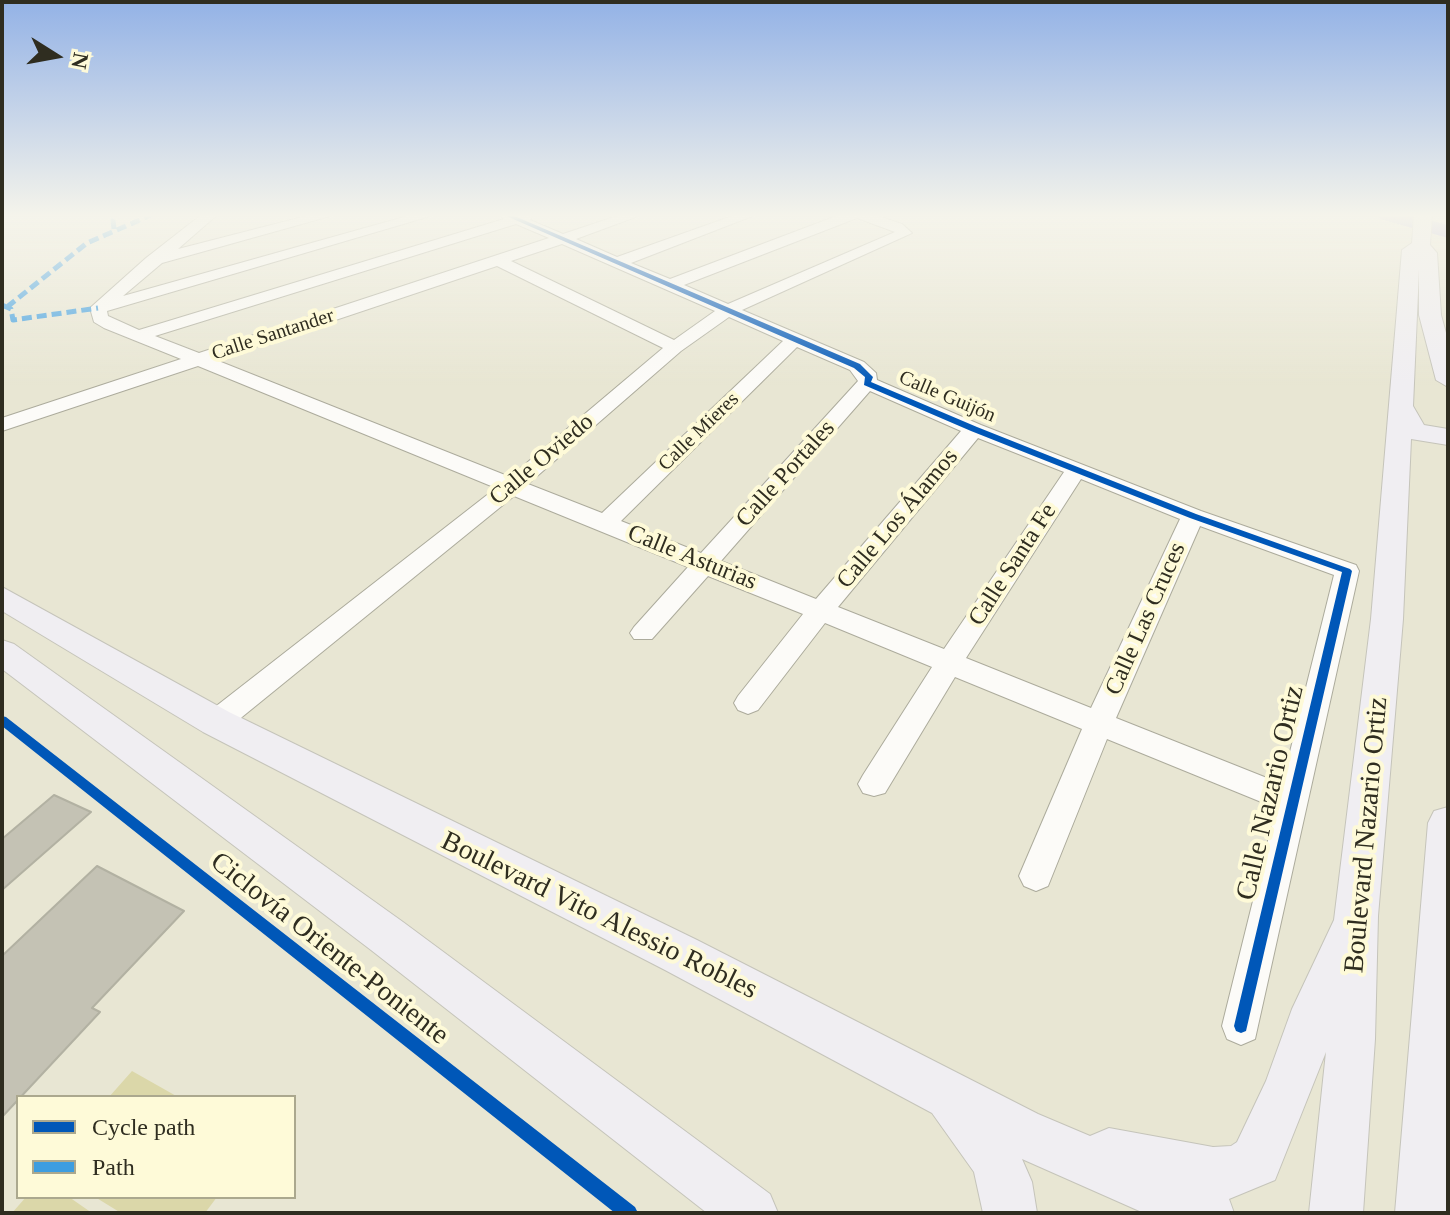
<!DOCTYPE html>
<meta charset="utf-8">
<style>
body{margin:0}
#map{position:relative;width:1450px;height:1215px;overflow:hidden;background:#e8e6d3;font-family:"Times New Roman",serif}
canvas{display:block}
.frame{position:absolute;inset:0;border:4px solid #2f2d20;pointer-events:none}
.legend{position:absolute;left:16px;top:1095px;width:280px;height:104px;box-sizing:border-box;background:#fefad8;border:2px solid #aba88e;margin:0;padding:10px 14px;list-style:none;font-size:24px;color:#2f2d20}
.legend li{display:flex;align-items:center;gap:16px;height:40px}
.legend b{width:40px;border:2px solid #aba88e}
.north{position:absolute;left:16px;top:16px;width:80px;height:80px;-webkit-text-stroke:6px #fefad8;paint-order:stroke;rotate:101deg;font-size:22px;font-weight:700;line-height:32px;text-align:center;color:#2f2d20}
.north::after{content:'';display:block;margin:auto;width:28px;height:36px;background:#2f2d20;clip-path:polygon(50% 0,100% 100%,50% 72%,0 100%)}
</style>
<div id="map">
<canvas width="1450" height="1215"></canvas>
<div class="frame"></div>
<ul class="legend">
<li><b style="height:10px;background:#0057b8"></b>Cycle path</li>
<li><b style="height:10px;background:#3d9de0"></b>Path</li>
</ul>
<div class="north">N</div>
</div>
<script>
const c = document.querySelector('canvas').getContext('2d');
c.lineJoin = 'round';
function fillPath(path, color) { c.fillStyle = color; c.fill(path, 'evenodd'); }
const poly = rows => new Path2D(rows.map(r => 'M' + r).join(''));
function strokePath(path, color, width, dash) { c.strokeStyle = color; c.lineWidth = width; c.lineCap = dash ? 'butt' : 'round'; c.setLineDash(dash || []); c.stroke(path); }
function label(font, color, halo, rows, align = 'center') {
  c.font = font + ' "Times New Roman",serif'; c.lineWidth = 8; c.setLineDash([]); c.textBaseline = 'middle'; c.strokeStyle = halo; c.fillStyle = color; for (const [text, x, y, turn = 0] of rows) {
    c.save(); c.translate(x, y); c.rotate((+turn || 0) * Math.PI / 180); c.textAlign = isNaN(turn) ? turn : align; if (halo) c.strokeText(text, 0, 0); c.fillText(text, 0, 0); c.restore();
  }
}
fillPath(poly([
 [132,1071,178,1097,109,1097],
 [26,1197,69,1197,92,1213,12,1213],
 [95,1197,217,1197,205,1213,121,1213]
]), '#dbd7a9');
fillPath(poly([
 [1377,215,1410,215,1448,225,1448,238,1380,219,1377,215]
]), '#b5afe4');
const building = poly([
 [54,795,91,812,2,890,2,839,54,795],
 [97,866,184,911,92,1008,100,1012,2,1117,2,956,97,866]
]);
fillPath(building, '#c4c2b4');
strokePath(building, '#b2b1a2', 2);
const minor = poly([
 [201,215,217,215,178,249,310,215,334,215,162,263,123,296,411,215,434,215,107,311,108,316,139,330,504,219,500,215,533,215,530,220,563,234,620,215,641,215,576,239,617,257,735,215,755,215,631,263,670,279,839,215,875,215,902,224,912,233,742,310,864,362,876,373,877,380,981,425,1201,511,1356,565,1359,571,1255,1039,1241,1045,1227,1039,1222,1026,1276,808,1107,739,1048,886,1036,891,1024,886,1019,876,1082,729,955,677,885,793,874,796,863,793,858,784,863,775,932,667,825,623,758,710,748,714,738,710,734,703,738,696,803,614,708,576,652,639,634,639,630,633,634,627,688,567,514,496,226,730,216,733,206,730,201,722,206,714,496,488,198,366,2,431,2,418,181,359,104,328,94,322,90,308,146,258,201,215],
 [857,218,895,232,728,304,684,285,857,218],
 [516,224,549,238,199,353,155,336,516,224],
 [562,244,715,311,674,340,511,261,562,244],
 [497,266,663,348,510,477,216,360,497,266],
 [729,317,783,341,602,513,528,484,681,351,729,317],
 [797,347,850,370,858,381,701,553,621,521,797,347],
 [870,391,961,431,816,599,721,561,870,391],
 [978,438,1064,472,944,649,838,607,978,438],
 [1081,479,1180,519,1091,708,966,658,1081,479],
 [1200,526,1334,575,1282,784,1116,718,1200,526]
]);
const major = poly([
 [1414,215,1432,215,1430,245,1437,253,1441,315,1448,340,1448,387,1436,380,1419,315,1419,269,1413,406,1424,425,1448,429,1448,445,1411,439,1403,619,1378,916,1375,1039,1363,1213,1309,1213,1326,1052,1275,1180,1229,1199,1234,1213,1144,1213,1022,1159,1032,1182,1037,1213,983,1213,974,1172,932,1113,665,970,203,732,2,611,2,587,229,712,697,940,1038,1114,1090,1136,1109,1128,1213,1147,1231,1146,1237,1142,1266,1081,1292,1009,1334,920,1371,619,1402,250,1412,243,1414,215],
 [2,640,14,644,403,922,770,1194,778,1213,707,1213,371,950,2,669,2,640],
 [1448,807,1448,1213,1395,1213,1428,823,1434,811,1448,807]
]);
strokePath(minor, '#acab9c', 2);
strokePath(major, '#c5c4ba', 2);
fillPath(minor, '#fcfbf8');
fillPath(major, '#f0eef2');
strokePath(poly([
 [114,229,113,220,118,215],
 [2,305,11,309,13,320,98,308],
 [7,307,87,243,151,215]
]), '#3d9de0', 5, [10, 5]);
fillPath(poly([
 [504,215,512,215,860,364,873,377,871,382,977,427,1196,514,1350,569,1352,571,1246,1031,1241,1033,1236,1031,1234,1026,1342,572,1190,518,971,431,864,385,865,377,854,368,504,215],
 [2,716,6,717,635,1207,638,1213,615,1213,2,726,2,716]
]), '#0057b8');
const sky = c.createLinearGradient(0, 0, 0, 385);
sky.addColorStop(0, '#93b2e6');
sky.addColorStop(0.56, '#f5f4eb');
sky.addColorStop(1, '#f5f4eb00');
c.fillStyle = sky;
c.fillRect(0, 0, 1450, 385);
label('20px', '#2f2d20', '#fefad8', [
 ["Calle Santander",273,335,-18],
 ["Calle Guijón",947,397,23],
 ["Calle Mieres",699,432,-44]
]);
label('24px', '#2f2d20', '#fefad8', [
 ["Calle Oviedo",542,460,-40],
 ["Calle Portales",786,474,-48],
 ["Calle Los Álamos",898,519,-50],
 ["Calle Asturias",692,558,22],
 ["Calle Santa Fe",1013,565,-57],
 ["Calle Las Cruces",1146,619,-66]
]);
label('28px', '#2f2d20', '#fefad8', [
 ["Calle Nazario Ortiz",1271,793,-77],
 ["Boulevard Nazario Ortiz",1367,835,-85],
 ["Boulevard Vito Alessio Robles",599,916,26],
 ["Ciclovía Oriente-Poniente",329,949,38]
]);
</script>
